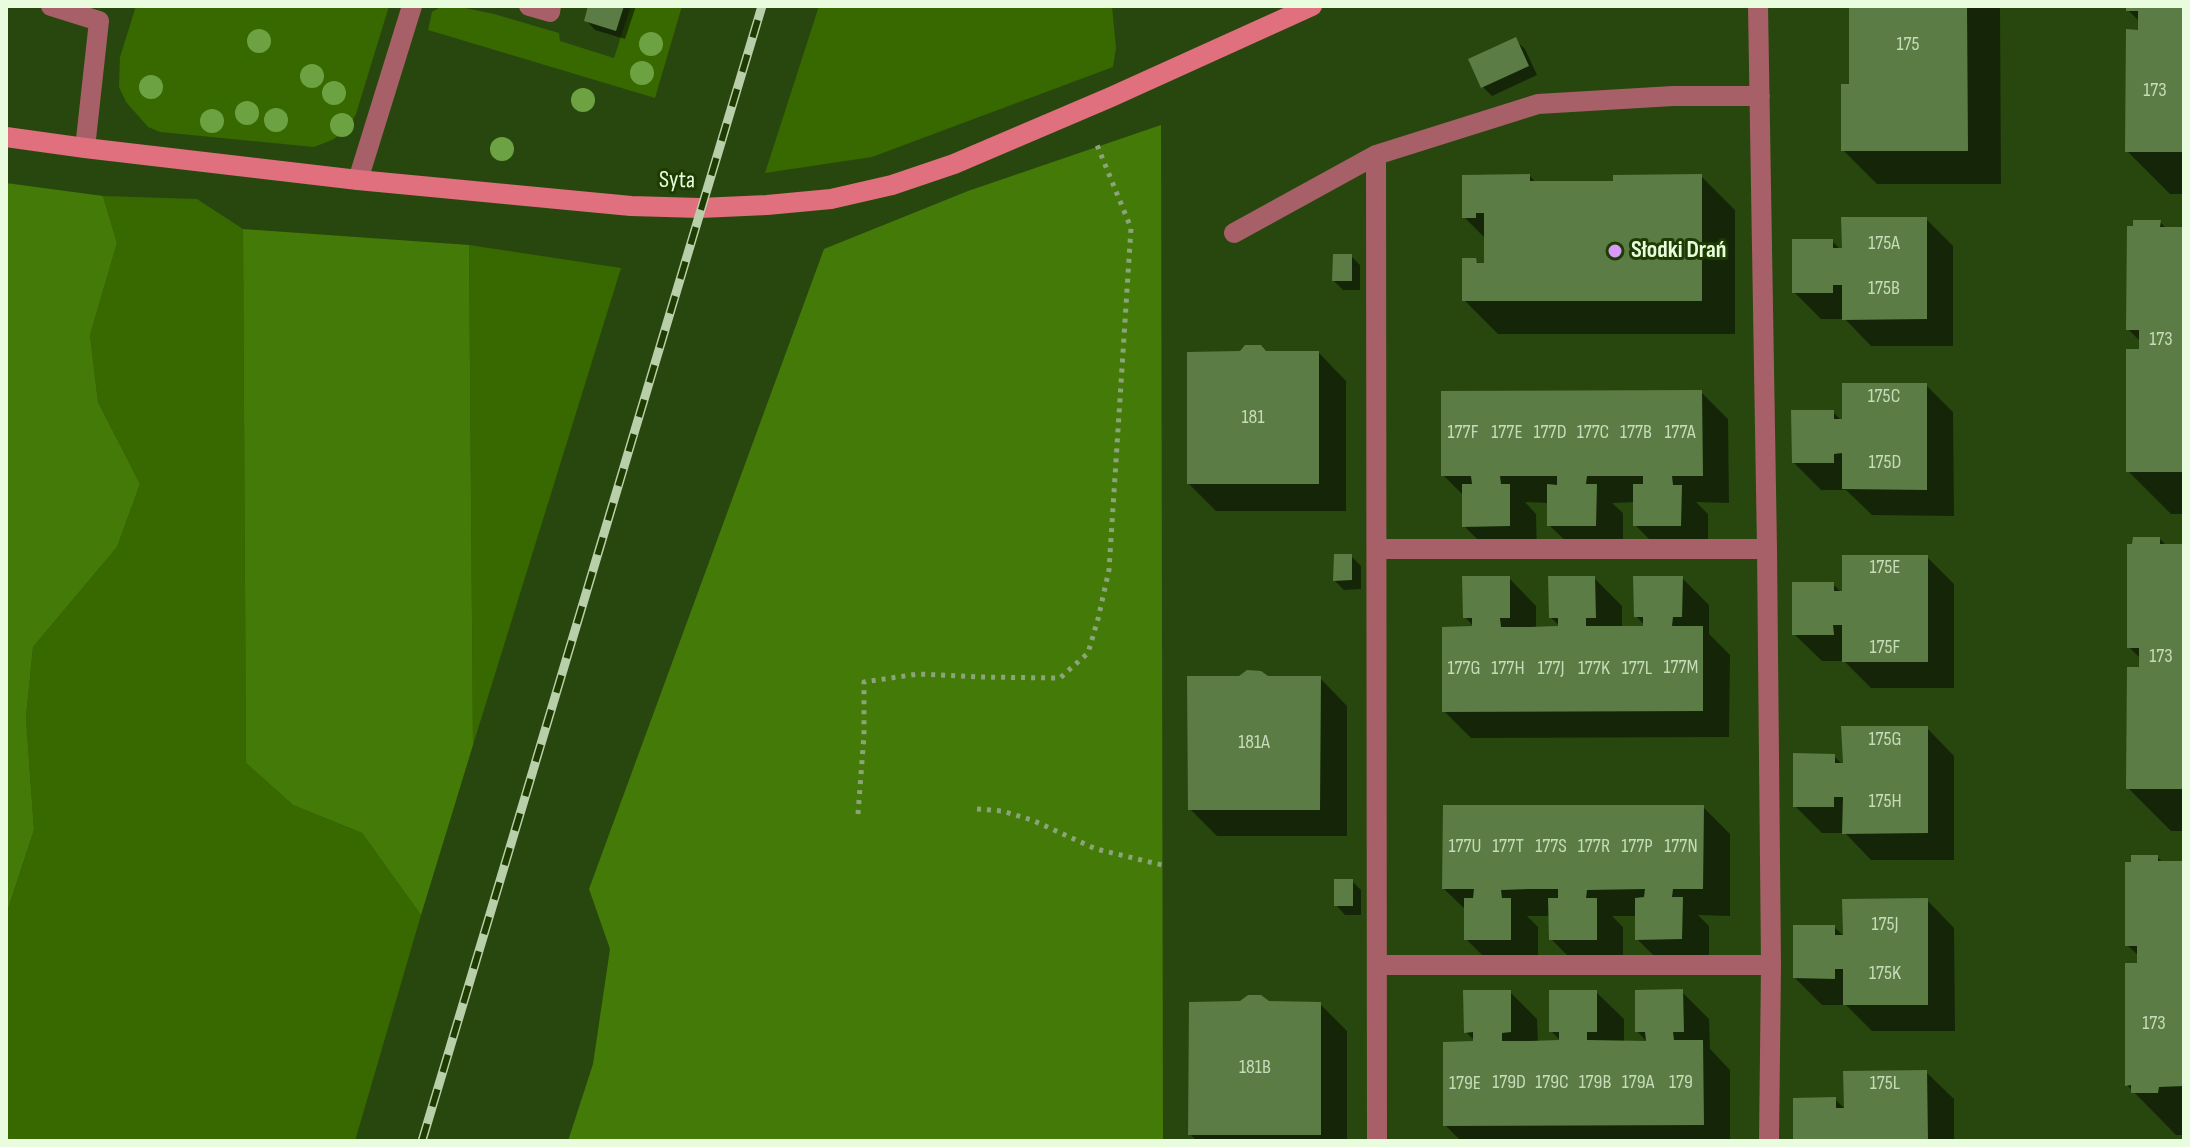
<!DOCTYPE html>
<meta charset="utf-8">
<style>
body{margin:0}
#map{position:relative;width:2190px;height:1147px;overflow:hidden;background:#28470e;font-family:"Sofia Sans Condensed",sans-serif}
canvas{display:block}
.frame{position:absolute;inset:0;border:8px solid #e9fcde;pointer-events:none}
</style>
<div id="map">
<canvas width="2190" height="1147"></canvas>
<div class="frame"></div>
</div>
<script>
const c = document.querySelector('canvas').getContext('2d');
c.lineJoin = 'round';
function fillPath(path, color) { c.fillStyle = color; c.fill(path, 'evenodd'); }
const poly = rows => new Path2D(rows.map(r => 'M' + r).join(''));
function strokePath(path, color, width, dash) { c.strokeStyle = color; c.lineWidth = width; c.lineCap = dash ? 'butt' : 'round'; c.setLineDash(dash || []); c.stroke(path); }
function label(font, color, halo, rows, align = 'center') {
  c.font = font + ' "Sofia Sans Condensed",sans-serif'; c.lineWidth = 6; c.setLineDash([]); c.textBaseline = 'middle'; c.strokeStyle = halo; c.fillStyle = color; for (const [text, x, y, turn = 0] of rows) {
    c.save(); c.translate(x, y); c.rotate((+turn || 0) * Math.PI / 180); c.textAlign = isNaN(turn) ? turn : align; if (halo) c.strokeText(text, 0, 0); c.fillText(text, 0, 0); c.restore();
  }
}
fillPath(poly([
 [136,6,389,6,356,114,347,130,332,140,314,147,160,132,148,127,126,102,119,87,120,57],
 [442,6,456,6,494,14,559,33,560,41,614,58,631,6,682,6,655,98,428,30,432,12],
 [819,6,1112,6,1116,48,1113,67,872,157,765,173],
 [103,196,197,199,243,229,246,763,293,805,362,833,421,915,355,1141,6,1141,6,915,34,830,26,718,33,647,117,547,140,484,98,402,90,335,117,243],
 [469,245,621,268,473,745]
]), '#386800');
fillPath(poly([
 [1161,125,1163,1141,568,1141,593,1064,610,949,589,889,824,249,968,191],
 [6,183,103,196,117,243,90,335,98,402,140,484,117,547,33,647,26,718,34,830,6,915],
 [243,229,469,245,473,745,421,915,362,833,293,805,246,763]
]), '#447a08');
fillPath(poly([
 [590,6,636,6,625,39,595,30,586,20],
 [1849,6,2000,6,2001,184,1877,184,1843,150,1851,86,1851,8],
 [2128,6,2184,6,2184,194,2170,194,2127,151,2140,32,2140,22,2128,10],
 [1515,40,1525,49,1537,75,1492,96,1483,87],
 [1530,176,1536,183,1615,183,1701,176,1735,210,1735,334,1498,334,1464,300,1475,260,1481,265,1486,265,1486,239,1464,217],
 [1926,219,1953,246,1953,346,1871,346,1845,319,1821,319,1794,292,1832,241,1844,253],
 [2160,222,2167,229,2184,229,2184,514,2171,514,2128,471,2141,342,2128,329],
 [1351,256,1360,265,1360,290,1343,290,1334,281],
 [1267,353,1319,353,1346,381,1346,511,1216,511,1189,484],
 [1926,385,1953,412,1954,516,1872,515,1846,490,1821,490,1794,463,1833,412,1844,423],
 [1701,392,1728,419,1729,503,1696,502,1708,514,1708,552,1662,552,1635,525,1635,502,1612,503,1623,513,1623,553,1577,552,1549,525,1549,503,1525,502,1536,514,1537,552,1491,553,1464,526,1464,496,1443,475],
 [2160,539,2167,546,2184,546,2184,831,2171,831,2128,788,2141,669,2141,659,2129,647],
 [1351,556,1361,566,1361,589,1344,590,1335,581],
 [1927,557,1954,584,1954,688,1871,688,1844,661,1822,661,1794,634,1833,584,1844,595],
 [1509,578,1536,606,1536,629,1562,628,1550,617,1594,578,1622,606,1622,628,1647,628,1636,616,1682,578,1709,605,1709,634,1730,655,1729,737,1471,738,1444,711,1475,628,1465,617],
 [1267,678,1320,678,1347,706,1347,836,1217,836,1190,809],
 [1927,728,1954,756,1954,860,1871,860,1845,833,1822,833,1795,806,1834,756,1845,767],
 [1703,807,1730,834,1730,916,1698,915,1709,926,1709,966,1664,966,1637,939,1637,916,1612,916,1623,927,1623,966,1578,966,1551,939,1551,916,1527,916,1538,927,1538,966,1493,966,1466,939,1466,910,1444,889],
 [2157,857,2164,863,2184,863,2184,1135,2176,1135,2127,1085,2139,956,2127,945],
 [1352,881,1361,890,1361,915,1345,915,1336,905],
 [1927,900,1954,928,1955,1031,1872,1031,1846,1005,1822,1005,1795,978,1834,927,1845,937],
 [1510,992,1537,1019,1538,1043,1562,1042,1551,1031,1596,992,1624,1019,1624,1042,1648,1043,1637,1031,1682,992,1709,1019,1710,1049,1730,1070,1730,1141,1461,1141,1445,1125,1477,1043,1466,1032],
 [1269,1003,1320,1004,1347,1031,1347,1141,1197,1141,1190,1134],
 [1926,1072,1954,1099,1954,1141,1795,1141,1835,1099,1846,1110]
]), '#0007');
fillPath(poly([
 [588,6,624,6,616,31,584,21],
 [1849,6,1967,6,1968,151,1841,151,1841,84,1849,84],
 [2126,6,2184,6,2184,152,2125,152,2126,29,2138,30,2138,11,2126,11],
 [1516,37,1529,66,1481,88,1468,59],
 [1530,174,1530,181,1613,181,1613,175,1702,174,1702,301,1462,301,1462,258,1476,258,1477,263,1484,263,1484,213,1476,213,1476,218,1462,218,1462,175],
 [1841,217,1927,217,1927,319,1842,320,1842,285,1833,285,1833,293,1792,293,1792,239,1833,239,1833,248,1842,248],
 [2133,220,2161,220,2160,227,2184,227,2184,472,2126,472,2126,349,2139,349,2139,330,2126,330,2127,226,2133,226],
 [1333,254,1352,254,1352,281,1332,281],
 [1245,345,1261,345,1266,351,1319,351,1319,484,1187,484,1187,352,1240,351],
 [1842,383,1927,383,1927,490,1842,489,1842,453,1834,454,1834,463,1792,463,1791,410,1834,410,1834,419,1842,419],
 [1702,390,1703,476,1672,476,1673,485,1682,485,1681,526,1633,526,1633,484,1643,484,1643,476,1587,476,1586,484,1597,484,1596,526,1547,526,1547,484,1557,485,1557,476,1500,476,1501,484,1510,484,1510,526,1462,527,1462,484,1472,484,1471,476,1441,476,1441,391],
 [2133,537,2160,537,2160,544,2184,544,2184,789,2126,789,2127,667,2139,667,2139,648,2127,648,2127,544,2132,544],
 [1334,554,1352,554,1352,580,1333,581],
 [1842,555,1928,555,1928,662,1842,662,1842,625,1833,625,1834,635,1792,635,1792,582,1834,582,1834,591,1842,591],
 [1462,576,1510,576,1510,618,1500,618,1501,627,1529,627,1558,626,1558,618,1549,618,1548,576,1595,576,1596,618,1586,618,1586,626,1643,626,1643,617,1634,617,1633,576,1683,576,1682,617,1673,617,1672,626,1703,626,1703,711,1442,712,1442,627,1472,626,1472,618,1463,618],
 [1247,670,1261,671,1268,676,1321,676,1320,810,1188,810,1187,676,1239,676],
 [1841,726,1928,726,1928,833,1842,834,1843,797,1834,797,1834,807,1793,807,1793,753,1835,754,1835,763,1843,763],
 [1443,805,1704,805,1703,889,1673,889,1672,897,1683,897,1682,939,1635,940,1635,898,1644,897,1645,889,1587,890,1586,898,1597,898,1597,940,1549,940,1548,898,1558,898,1558,889,1529,889,1501,890,1502,898,1511,898,1511,940,1464,940,1464,898,1473,898,1474,889,1442,889],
 [2131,855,2158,855,2158,861,2184,861,2184,1086,2159,1087,2158,1093,2131,1093,2131,1085,2125,1086,2125,963,2137,963,2137,946,2125,946,2125,862,2131,862],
 [1334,879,1353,879,1353,906,1334,906],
 [1928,898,1928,1005,1843,1005,1843,969,1835,969,1835,979,1793,978,1793,925,1835,925,1835,935,1843,935,1842,899],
 [1683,989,1684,1032,1673,1032,1674,1040,1703,1040,1704,1125,1443,1126,1443,1042,1473,1041,1473,1032,1464,1033,1463,990,1511,990,1511,1032,1502,1033,1502,1041,1530,1041,1559,1040,1559,1032,1549,1032,1549,990,1597,990,1597,1032,1587,1032,1587,1040,1646,1041,1645,1032,1635,1032,1635,990],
 [1248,995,1261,995,1269,1001,1321,1002,1321,1135,1188,1135,1189,1002,1240,1001],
 [1927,1070,1928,1141,1793,1141,1793,1098,1836,1097,1836,1108,1844,1108,1843,1071]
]), '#5b7c45');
strokePath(poly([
 [977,809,1002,811,1032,820,1096,849,1162,865],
 [858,814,864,735,864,682,918,674,981,677,1060,678,1088,653,1098,619,1109,570,1131,228,1095,140]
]), '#8ba479', 5, [4, 6]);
strokePath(poly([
 [51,6,99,21,85,148],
 [529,6,550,12,551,6],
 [358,180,412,6]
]), '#a76067', 20);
strokePath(poly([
 [1758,6,1767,549,1771,965,1769,1141],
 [1376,155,1377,1141],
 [1234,233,1376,155,1538,104,1673,96,1760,96],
 [1378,549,1767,549],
 [1377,965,1771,965]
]), '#a76067', 20);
strokePath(poly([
 [6,137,85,148,358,180,631,206,700,208,767,205,831,199,892,185,954,164,1111,97,1312,6]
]), '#e0707d', 20);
const rail = poly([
 [422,1141,762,6]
]);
strokePath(rail, '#b9cfaa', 9);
strokePath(rail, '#1e3c01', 6, [18]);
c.fillStyle = '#6ca242';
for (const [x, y] of [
 [259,41],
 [651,44],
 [642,73],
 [312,76],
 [151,87],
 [334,93],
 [583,100],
 [247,113],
 [276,120],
 [212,121],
 [342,125],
 [502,149]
]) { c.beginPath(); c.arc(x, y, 12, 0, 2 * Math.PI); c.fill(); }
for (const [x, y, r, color] of [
 [1615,251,8,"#d89af8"]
]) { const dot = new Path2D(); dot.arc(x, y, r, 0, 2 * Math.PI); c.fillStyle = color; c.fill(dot); strokePath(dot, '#1e3c01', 3); }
label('20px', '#c6dcb8', null, [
 ["175",1908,45],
 ["173",2155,91],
 ["175A",1884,244],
 ["175B",1884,289],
 ["173",2161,340],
 ["175C",1884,397],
 ["181",1253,418],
 ["177F",1463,433],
 ["177E",1507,433],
 ["177D",1550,433],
 ["177C",1593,433],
 ["177B",1636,433],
 ["177A",1680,433],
 ["175D",1885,463],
 ["175E",1885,568],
 ["175F",1885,648],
 ["173",2161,657],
 ["177M",1681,668],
 ["177G",1464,669],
 ["177H",1508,669],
 ["177J",1551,669],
 ["177K",1594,669],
 ["177L",1637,669],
 ["175G",1885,740],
 ["181A",1254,743],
 ["175H",1885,802],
 ["177U",1465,847],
 ["177T",1508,847],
 ["177S",1551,847],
 ["177R",1594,847],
 ["177P",1637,847],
 ["177N",1681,847],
 ["175J",1885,925],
 ["175K",1885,974],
 ["173",2154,1024],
 ["181B",1255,1068],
 ["179D",1509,1083],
 ["179C",1552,1083],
 ["179B",1595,1083],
 ["179A",1638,1083],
 ["179",1681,1083],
 ["179E",1465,1084],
 ["175L",1885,1084]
]);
label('24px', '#e9fcde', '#1e3c01', [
 ["Syta",677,181,1]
]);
label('bold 24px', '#e9fcde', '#1e3c01', [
 ["Słodki Drań",1631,251]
], 'left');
</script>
